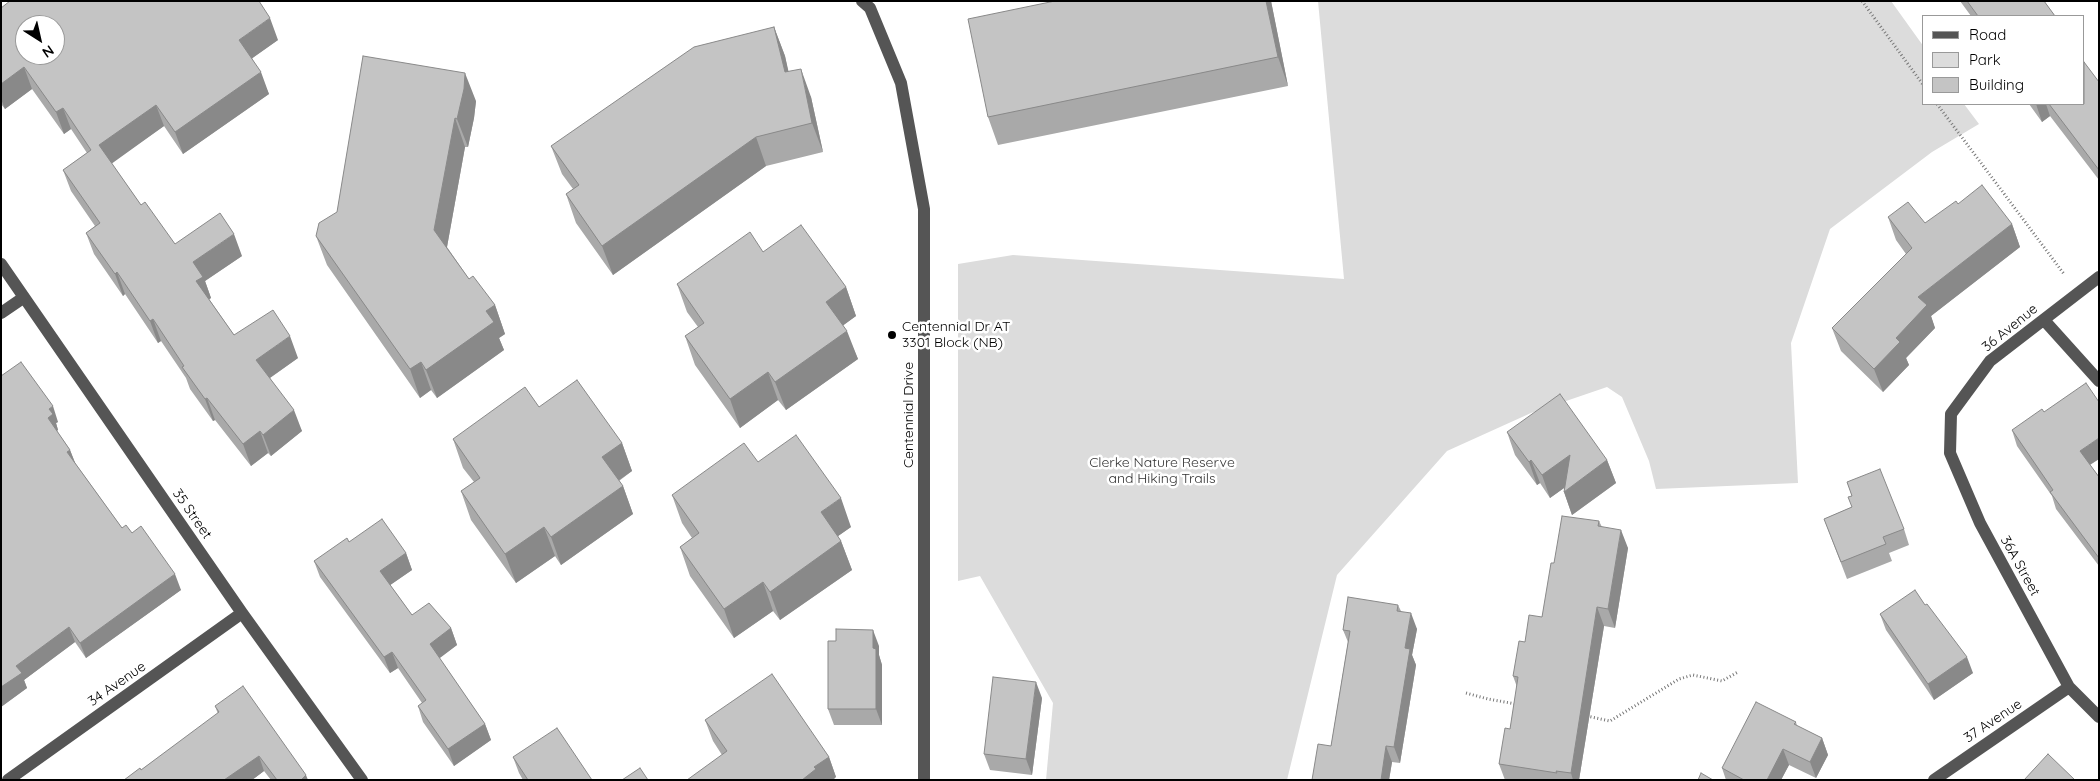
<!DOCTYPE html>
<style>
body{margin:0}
#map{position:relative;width:2100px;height:781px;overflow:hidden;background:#fff;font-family:Quicksand,sans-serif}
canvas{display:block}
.frame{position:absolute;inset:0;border:2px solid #000;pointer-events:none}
.legend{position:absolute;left:1922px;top:15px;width:162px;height:90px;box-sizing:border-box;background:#fff;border:1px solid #999;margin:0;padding:6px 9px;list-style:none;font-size:15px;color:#000}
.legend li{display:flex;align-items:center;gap:10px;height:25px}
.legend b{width:25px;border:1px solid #999}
.north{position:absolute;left:15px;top:15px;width:50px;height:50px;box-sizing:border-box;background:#fff;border:1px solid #999;border-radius:50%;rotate:145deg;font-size:14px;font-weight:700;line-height:20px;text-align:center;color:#000}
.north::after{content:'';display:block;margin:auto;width:18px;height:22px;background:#000;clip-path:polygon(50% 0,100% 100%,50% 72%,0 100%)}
</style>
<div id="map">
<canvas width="2100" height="781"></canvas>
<div class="frame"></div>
<ul class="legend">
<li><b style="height:6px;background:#555"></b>Road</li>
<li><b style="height:14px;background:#dcdcdc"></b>Park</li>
<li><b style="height:14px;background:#c4c4c4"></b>Building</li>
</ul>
<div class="north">N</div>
</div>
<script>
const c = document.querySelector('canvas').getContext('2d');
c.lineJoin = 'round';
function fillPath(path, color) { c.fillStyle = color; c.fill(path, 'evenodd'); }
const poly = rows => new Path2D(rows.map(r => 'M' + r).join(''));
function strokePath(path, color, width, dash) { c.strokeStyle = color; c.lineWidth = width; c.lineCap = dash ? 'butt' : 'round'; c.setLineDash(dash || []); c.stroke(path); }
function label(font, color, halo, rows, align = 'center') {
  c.font = font + ' Quicksand,sans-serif'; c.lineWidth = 5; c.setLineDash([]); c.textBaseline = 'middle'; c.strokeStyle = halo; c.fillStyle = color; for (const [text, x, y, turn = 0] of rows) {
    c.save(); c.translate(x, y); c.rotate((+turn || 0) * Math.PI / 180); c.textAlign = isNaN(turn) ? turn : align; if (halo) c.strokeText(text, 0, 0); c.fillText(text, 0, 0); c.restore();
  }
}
fillPath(poly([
 [1318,1,1891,1,1924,47,1924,104,1964,104,1979,124,1932,152,1830,229,1791,343,1798,483,1656,489,1649,461,1622,397,1607,387,1531,413,1447,451,1337,575,1287,780,1046,780,1053,703,980,576,958,581,958,264,1013,255,1344,279]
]), '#dcdcdc');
strokePath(poly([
 [1862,1,1924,86],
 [1937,104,2064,274],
 [1466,693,1488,699,1516,704],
 [1587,716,1610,721,1679,679,1693,675,1722,681,1738,672]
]), '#777', 3, [1, 2.5]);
strokePath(poly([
 [862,1,870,8,901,83,924,209,924,780],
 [1,264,242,613,362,780],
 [2099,277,1990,361,1951,414,1950,453,1980,523,2069,687,2099,717],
 [1,313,23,298],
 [2044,320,2099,381],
 [8,780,242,613],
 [1934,780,2069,687]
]), '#555', 12);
fillPath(poly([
 [1055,1,1271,1,1288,86,998,145,988,117],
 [1960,1,2044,1,2055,16,1971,16],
 [1,8,278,40,252,58,269,94,183,154,164,126,111,163,141,205,175,244,242,256,205,281,211,298,209,299,234,335,298,358,270,378,302,431,271,456,268,453,251,466,215,420,213,421,190,389,186,378,161,341,158,343,125,294,123,296,94,254,86,233,95,226,71,191,63,170,87,153,71,129,64,134,32,89,5,109,1,104],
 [774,27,785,56,788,71,811,97,823,152,766,166,613,275,576,223,566,194,573,189,562,174,551,146],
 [2099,82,2099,180,2050,116,2042,122,2029,104,2084,104],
 [476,101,474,118,468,147,465,147,447,247,469,279,495,305,505,334,499,338,504,350,437,398,431,390,420,398,327,265,316,236,337,212],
 [1958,204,2012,224,2020,247,1931,316,1935,328,1906,358,1909,365,1883,392,1841,351,1832,328,1906,254,1896,240,1888,217,1925,223],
 [763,252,846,287,856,316,843,325,858,359,786,410,778,400,740,428,695,365,685,336,698,327,687,312,677,284],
 [1,376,58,422,56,423,58,430,57,431,70,450,75,463,122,528,132,533,181,590,86,658,75,642,24,680,27,688,1,707],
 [539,407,622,443,632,471,619,481,623,486,633,514,561,565,555,556,516,583,471,520,461,491,474,482,463,468,453,439],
 [2044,412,2099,459,2090,465,2099,477,2099,566,2056,509,2052,496,2017,446,2012,430],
 [1507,432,1607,460,1616,483,1572,515,1564,492,1564,488,1550,498,1540,483,1537,485,1515,455],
 [758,462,851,527,838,536,841,541,852,570,780,620,773,611,734,638,690,576,680,547,692,538,682,523,672,495],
 [1847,482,1904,529,1909,545,1889,553,1892,561,1847,579,1824,519,1852,507,1852,496],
 [1599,521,1602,527,1628,548,1615,628,1604,626,1579,780,1505,780,1499,764,1510,729,1517,687,1513,676,1525,642,1542,617,1554,563],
 [349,542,406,553,412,570,390,585,412,615,451,628,457,645,439,658,485,724,491,740,454,766,423,722,418,706,422,703,398,668,390,673,320,577,314,561],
 [1398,605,1401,611,1417,629,1412,655,1416,665,1400,763,1392,762,1389,780,1312,780,1331,746,1348,642,1343,630],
 [1880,614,1973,673,1934,700,1886,630],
 [879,646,879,655,882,665,882,725,834,725,828,709],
 [1042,698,1032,775,990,770,984,754],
 [215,706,308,780,271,780,264,771,252,780,124,780,141,770,218,714],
 [705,720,829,757,836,777,722,755,713,741],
 [1796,722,1797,726,1822,738,1828,755,1816,778,1789,765,1781,780,1726,780,1722,768],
 [513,757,592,780,523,780,519,773]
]), '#a9a9a9');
fillPath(poly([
 [1266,1,1271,1,1288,86,1278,57],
 [270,18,278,40,247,62,239,40],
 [774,27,785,56,795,100,785,72],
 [24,67,32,89,5,109,1,99,1,84],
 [801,69,811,97,823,152,812,123],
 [261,72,269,94,183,154,175,132],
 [465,73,476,101,474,118,468,147,457,119],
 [2036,104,2046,104,2050,116,2042,122],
 [156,105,164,126,107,167,99,145],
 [63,108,71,129,64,134,56,112],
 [455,118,465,147,445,258,434,230],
 [756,137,766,166,613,275,602,246],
 [2012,224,2020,247,1931,316,1935,328,1906,358,1909,365,1883,392,1874,369,1896,338,1918,297],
 [234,234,242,256,205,281,211,298,204,303,196,281,193,262],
 [117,272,125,294,123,296,115,274],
 [846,287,856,316,837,330,826,302],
 [495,305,505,334,499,338,504,350,437,398,426,370,486,311],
 [153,319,161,341,158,343,150,321],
 [847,331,858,359,786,410,775,382],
 [290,336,298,358,264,382,256,360],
 [421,362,431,390,420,398,410,369],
 [768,372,778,400,740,428,730,399],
 [207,398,215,420,213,421,205,399],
 [53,406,58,422,56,423,58,430,53,433,48,418,49,409],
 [294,410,302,431,271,456,263,435],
 [260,431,268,453,251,466,243,444],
 [2099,438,2099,459,2086,467,2080,451],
 [622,443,632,471,612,485,602,457],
 [70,450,76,465,67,452],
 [1570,455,1578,478,1550,498,1542,475],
 [1531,460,1540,483,1537,485,1529,462],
 [1607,460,1616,483,1572,515,1564,492],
 [623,486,633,514,561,565,551,537],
 [841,498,851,527,831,541,821,512],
 [544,527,555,556,516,583,505,554],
 [1621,530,1628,548,1615,628,1608,609],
 [841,541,852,570,780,620,770,592],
 [406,553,412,570,386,588,380,571],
 [175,574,181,590,86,658,80,643],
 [763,582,773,611,734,638,724,609],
 [1597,607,1604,626,1579,780,1573,780,1571,773],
 [1411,613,1417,629,1412,655,1416,665,1400,763,1394,747,1405,648],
 [69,627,75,642,24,680,27,688,1,707,1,687,16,666],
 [451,628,457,645,436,661,430,644],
 [873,630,879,646,879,655,882,665,882,725,876,709,873,648],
 [392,652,398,668,390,673,384,657],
 [1967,657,1973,673,1934,700,1928,684],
 [1036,682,1042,698,1032,775,1026,759],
 [485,724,491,740,454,766,448,749],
 [1822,738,1828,755,1816,778,1810,762],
 [1386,746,1392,762,1389,780,1381,780],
 [1783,749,1789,765,1781,780,1767,780],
 [259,756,264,771,252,780,224,780],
 [829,757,836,777,833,780,802,780,814,767],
 [306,775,308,780,301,780]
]), '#898989');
const building = poly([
 [10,1,259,1,270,18,239,40,261,72,175,132,156,105,99,145,141,205,145,202,175,244,220,213,234,234,193,262,203,277,196,281,234,335,273,310,290,336,256,360,294,410,263,435,260,431,243,444,207,398,205,399,182,367,184,366,153,319,150,321,117,272,115,274,86,233,100,223,63,170,91,150,63,108,56,112,24,67,1,84,1,8,10,1],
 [25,25,55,25,55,55,25,55,25,25],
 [1055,1,1266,1,1278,57,988,117,968,19,1055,1],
 [1967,1,2044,1,2055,16,1978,16,1967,1],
 [774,27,785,72,801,69,812,123,756,137,602,246,566,194,579,185,551,146,694,47,774,27],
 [363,56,465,73,464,89,457,119,455,118,434,230,469,279,473,276,495,305,486,311,494,322,426,370,421,362,410,369,316,236,319,223,337,212,363,56],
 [2084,62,2099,82,2099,170,2049,104,2084,104,2084,62],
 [1982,185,2012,224,1918,297,1927,305,1896,338,1900,342,1874,369,1832,328,1912,248,1888,217,1908,202,1925,223,1956,201,1958,204,1982,185],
 [801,225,846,287,826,302,847,331,775,382,768,372,730,399,685,336,704,323,677,284,750,232,763,252,801,225],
 [21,362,53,406,49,409,53,414,48,418,70,450,67,452,122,528,126,525,132,533,141,526,175,574,80,643,69,627,16,666,22,673,1,687,1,404,2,403,1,402,1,376,21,362],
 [577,380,622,443,602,457,623,486,551,537,544,527,505,554,461,491,480,478,453,439,525,387,539,407,577,380],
 [2086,383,2099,402,2099,438,2080,451,2099,477,2099,558,2050,492,2053,490,2012,430,2042,409,2044,412,2086,383],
 [1560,394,1607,460,1564,492,1570,455,1542,475,1531,460,1529,462,1507,432,1560,394],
 [796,435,841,498,821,512,841,541,770,592,763,582,724,609,680,547,699,533,672,495,744,443,758,462,796,435],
 [1880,469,1904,529,1883,537,1886,544,1841,562,1824,519,1852,507,1848,497,1852,496,1847,482,1880,469],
 [1562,516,1599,521,1598,526,1621,530,1608,609,1597,607,1571,773,1556,771,1557,773,1499,764,1505,728,1510,729,1518,677,1513,676,1519,641,1525,642,1529,615,1542,617,1551,563,1554,563,1562,516],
 [382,519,406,553,380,571,412,615,429,603,451,628,430,644,485,724,448,749,418,706,426,700,392,652,384,657,314,561,347,538,349,542,382,519],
 [1915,590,1925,605,1927,604,1967,657,1928,684,1880,614,1915,590],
 [1348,597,1398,605,1397,611,1411,613,1405,648,1410,649,1394,747,1386,746,1381,780,1312,780,1318,744,1331,746,1350,631,1343,630,1348,597],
 [836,629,873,630,873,648,876,649,876,709,828,709,828,641,836,641,836,629],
 [772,674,829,757,814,767,816,769,802,780,687,780,727,751,705,720,772,674],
 [993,677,1036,682,1026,759,984,754,993,677],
 [243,686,306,775,301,780,277,780,259,756,224,780,124,780,140,768,141,770,219,712,215,706,243,686],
 [1756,702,1796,722,1794,724,1822,738,1810,762,1783,749,1767,780,1744,780,1722,768,1756,702],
 [557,728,592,780,528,780,513,757,557,728],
 [2048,754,2075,780,2024,780,2048,754],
 [640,768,648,780,622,780,640,768],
 [1701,773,1713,780,1698,780,1701,773]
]);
fillPath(building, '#c4c4c4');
strokePath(building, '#898989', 1);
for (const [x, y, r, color] of [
 [892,335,5,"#000"]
]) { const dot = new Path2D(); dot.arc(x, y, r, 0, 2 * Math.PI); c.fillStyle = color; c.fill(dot); strokePath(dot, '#fff', 2); }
label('14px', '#000', '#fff', [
 ["Centennial Dr AT",902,327],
 ["3301 Block (NB)",902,343]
], 'left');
label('14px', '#000', '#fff', [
 ["36 Avenue",2010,328,-39],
 ["Centennial Drive",909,415,-90],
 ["35 Street",192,514,55],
 ["36A Street",2020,566,61],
 ["34 Avenue",117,684,-35],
 ["37 Avenue",1993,721,-34]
]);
label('14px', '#333', '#fff', [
 ["Clerke Nature Reserve",1162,463],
 ["and Hiking Trails",1162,479]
]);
</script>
